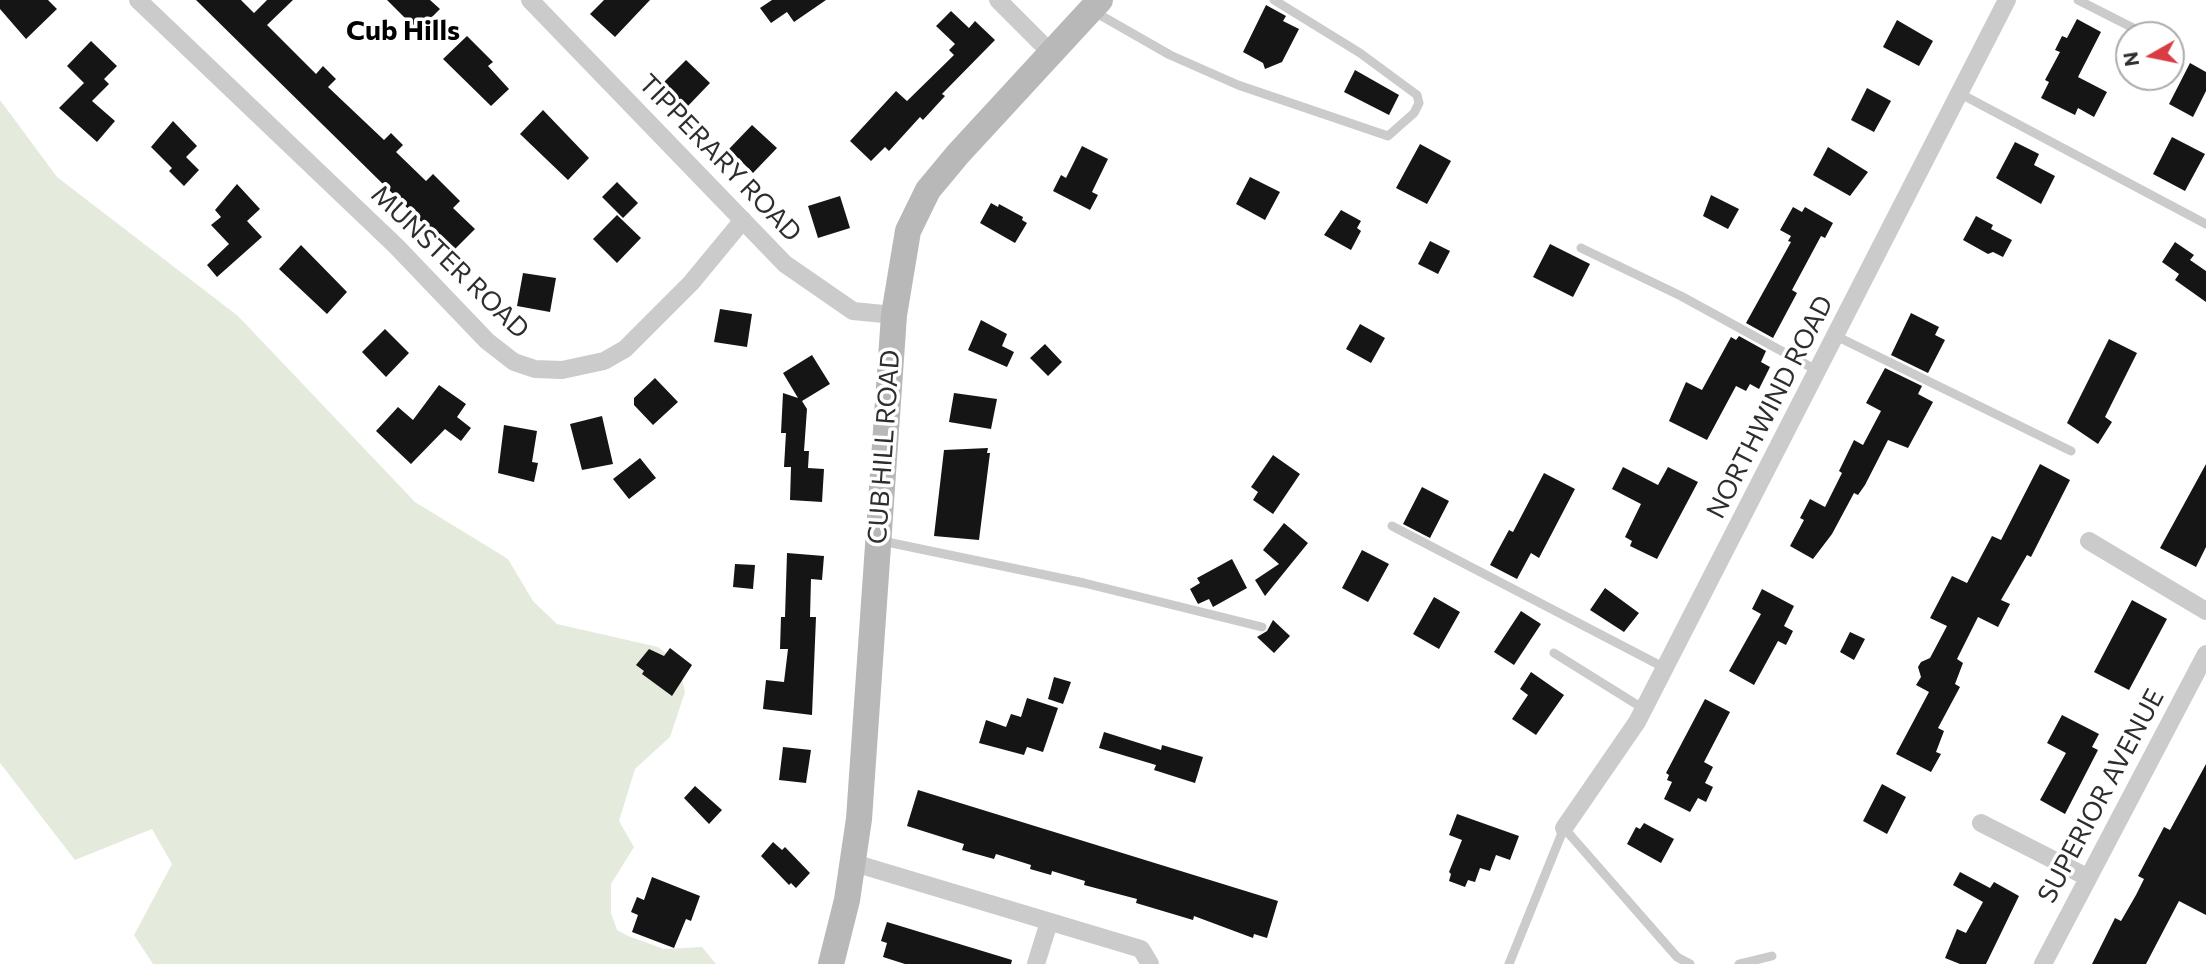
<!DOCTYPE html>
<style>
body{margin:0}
#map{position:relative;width:2206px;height:964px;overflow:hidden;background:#fff;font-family:Commissioner,sans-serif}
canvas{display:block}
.north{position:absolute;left:2115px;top:21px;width:70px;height:70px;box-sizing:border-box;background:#fff;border:2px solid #ababab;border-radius:50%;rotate:261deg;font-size:19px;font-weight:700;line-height:28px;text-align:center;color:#2e2e2e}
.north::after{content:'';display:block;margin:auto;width:24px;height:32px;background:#d93c42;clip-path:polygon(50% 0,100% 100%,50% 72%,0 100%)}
</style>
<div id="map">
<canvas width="2206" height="964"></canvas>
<div class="north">N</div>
</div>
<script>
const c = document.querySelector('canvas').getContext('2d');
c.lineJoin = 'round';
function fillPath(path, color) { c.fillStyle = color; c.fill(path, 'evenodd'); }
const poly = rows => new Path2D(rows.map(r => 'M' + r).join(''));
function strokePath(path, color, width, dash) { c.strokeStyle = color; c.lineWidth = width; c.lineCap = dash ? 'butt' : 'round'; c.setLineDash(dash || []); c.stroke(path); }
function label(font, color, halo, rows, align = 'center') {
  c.font = font + ' Commissioner,sans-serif'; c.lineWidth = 7; c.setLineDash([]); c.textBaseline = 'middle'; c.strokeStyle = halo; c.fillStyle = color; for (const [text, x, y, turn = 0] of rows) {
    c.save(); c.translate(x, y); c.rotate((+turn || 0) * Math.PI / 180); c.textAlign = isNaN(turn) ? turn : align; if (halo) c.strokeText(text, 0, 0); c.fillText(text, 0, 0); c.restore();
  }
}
fillPath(poly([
 [0,100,57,177,238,316,415,502,508,559,533,601,557,624,658,647,678,663,685,692,670,737,635,769,619,821,634,847,611,884,611,913,617,930,628,936,664,949,702,947,716,964,153,964,134,935,172,864,152,829,75,860,0,763]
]), '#e4ebdd');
fillPath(poly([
 [0,0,48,0,57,9,26,39,0,9],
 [196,0,241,0,254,13,267,0,293,0,267,25,316,74,323,66,336,79,328,87,384,140,391,133,403,145,396,152,426,181,433,174,460,201,453,208,475,229,452,252],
 [387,0,430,0,440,9,418,31],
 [604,0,650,0,615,37,590,14],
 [772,0,826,0,794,22,787,12,771,23,760,8],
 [1266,5,1286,16,1283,21,1299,29,1282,62,1265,69,1263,63,1243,52],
 [951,11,969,28,975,21,995,40,942,94,945,96,923,120,920,117,889,151,885,147,871,161,850,141,896,91,907,101,954,55,949,50,955,44,936,26],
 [2077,19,2101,32,2078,77,2107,92,2094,117,2078,108,2075,115,2041,98,2049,82,2045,80,2060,52,2055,50,2062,36,2067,38],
 [1897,20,1933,41,1919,66,1883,47],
 [467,36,493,62,488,66,509,89,491,106,443,59],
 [91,41,117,66,104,79,109,84,92,101,115,121,97,142,59,108,84,83,67,66],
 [686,60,710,83,687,107,662,84],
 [2190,63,2206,72,2206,91,2193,117,2169,104],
 [1355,70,1399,95,1389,115,1344,92],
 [1867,88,1891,101,1874,132,1851,120],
 [543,110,589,158,568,180,520,134],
 [173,121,197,146,186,157,199,170,184,186,169,171,172,168,151,147],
 [752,125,777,148,753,173,729,149],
 [2172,137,2205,154,2185,191,2153,174],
 [2015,142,2039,154,2034,165,2055,176,2041,204,1996,178],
 [1420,144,1451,161,1427,204,1396,188],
 [1082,146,1108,159,1092,192,1098,195,1090,210,1053,191,1061,175,1066,178],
 [1828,147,1868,172,1850,196,1813,175],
 [1250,177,1280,192,1265,220,1236,204],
 [617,182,638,203,623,218,602,197],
 [237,184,260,209,247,221,262,237,217,277,207,265,229,244,211,225,221,217,215,210],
 [1711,195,1739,209,1728,229,1703,216],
 [840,196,850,228,818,238,808,206],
 [991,203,998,207,999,204,1023,217,1022,220,1027,223,1015,243,980,223],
 [1793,207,1802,212,1805,207,1833,223,1825,238,1821,236,1792,290,1797,293,1773,338,1746,323,1791,242,1788,241,1791,236,1780,230],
 [1341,210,1361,221,1357,228,1361,231,1351,250,1324,235],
 [617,215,641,238,617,263,593,239],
 [1976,216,1993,225,1991,229,2012,240,2003,257,1993,252,1988,254,1963,240],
 [1430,241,1450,251,1438,274,1418,264],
 [2175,242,2194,255,2190,260,2206,271,2206,302,2175,280,2179,274,2162,262],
 [1550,244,1590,264,1573,297,1533,277],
 [301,245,347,292,327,314,279,269],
 [523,273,556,278,550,312,517,306],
 [720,309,752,314,747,347,714,342],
 [1911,313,1939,327,1935,335,1945,340,1928,373,1891,355],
 [981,320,1007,334,1002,346,1014,352,1007,367,968,350],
 [1360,324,1385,338,1371,363,1346,349],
 [385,329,409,353,386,377,362,352],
 [1739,336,1766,351,1761,362,1770,367,1759,389,1750,384,1746,391,1736,386,1707,440,1669,421,1686,382,1702,390,1731,337,1736,340],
 [2109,339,2137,353,2105,417,2112,422,2098,444,2067,423],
 [1045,344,1062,362,1048,376,1030,358],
 [812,355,830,384,802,401,807,409,804,451,809,451,808,468,824,469,822,502,790,500,791,467,784,467,786,433,781,433,783,393,798,398,783,373],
 [1885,368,1922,386,1918,394,1933,402,1908,448,1888,440,1865,485,1858,495,1854,493,1832,534,1813,559,1790,546,1804,520,1800,518,1810,499,1825,507,1842,473,1839,471,1854,440,1863,445,1881,411,1866,403],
 [655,378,678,402,653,425,634,405,634,398],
 [439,385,466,404,457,417,471,428,461,441,445,429,411,464,376,431,398,407,413,420],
 [954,393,997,399,991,429,949,422],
 [602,416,613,464,582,470,570,424],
 [504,425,537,431,532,462,538,463,534,482,498,473],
 [988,448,987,453,990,453,979,540,934,536,944,450],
 [1273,455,1300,474,1273,514,1253,500,1258,492,1251,487],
 [640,458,656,478,629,499,613,479],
 [2040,464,2070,480,2031,557,2027,555,2001,600,2010,604,1998,627,1978,617,1957,659,1963,663,1955,684,1960,687,1938,728,1944,731,1936,752,1941,754,1931,772,1896,754,1929,692,1916,685,1921,677,1918,667,1921,662,1930,658,1947,626,1930,618,1952,576,1967,583,1992,536,2001,540],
 [2206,464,2206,547,2196,567,2160,548],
 [1623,467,1658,485,1668,467,1698,482,1657,559,1630,546,1632,541,1625,537,1641,504,1612,489],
 [1544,473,1575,489,1539,558,1531,553,1517,579,1490,565,1509,530,1513,532],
 [1422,487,1449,501,1430,538,1403,524],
 [1284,523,1308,543,1265,596,1255,580,1279,564,1263,550],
 [1362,550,1389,564,1368,602,1342,588],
 [787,553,824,556,822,580,811,579,810,617,816,617,812,715,763,709,766,680,784,682,788,649,780,649,781,617,785,617],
 [1232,559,1247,588,1213,607,1209,599,1198,604,1190,589,1200,583,1197,578],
 [735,564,755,565,753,589,733,587],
 [1605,588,1639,613,1624,632,1590,610],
 [1762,589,1794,606,1784,626,1793,631,1786,645,1778,641,1754,685,1729,671,1761,614,1752,609],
 [1434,597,1460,612,1439,649,1413,634],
 [2132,600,2167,619,2129,690,2094,672],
 [1521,611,1541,624,1514,665,1494,652],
 [1273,620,1290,636,1274,653,1257,637,1267,631],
 [1850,632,1865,639,1854,660,1840,652],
 [670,648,692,665,672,696,642,674,644,671,636,665,649,649,664,656],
 [1531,672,1564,695,1536,735,1512,719,1528,695,1520,689],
 [1054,677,1071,682,1063,704,1048,699],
 [1027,698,1058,708,1043,752,1027,747,1024,755,979,743,986,720,1006,727,1011,714,1021,717],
 [1705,699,1730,712,1704,762,1713,767,1705,783,1713,787,1706,802,1698,798,1690,812,1664,799,1672,782,1667,780,1669,775,1666,773],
 [2062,715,2099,734,2092,747,2098,750,2065,814,2040,800,2066,753,2047,743],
 [1104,732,1161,750,1162,745,1203,757,1195,783,1154,770,1156,765,1099,748],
 [783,747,811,750,806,783,779,780],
 [2206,764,2206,915,2179,901,2146,964,2092,964,2115,918,2121,921,2136,895,2144,879,2138,876,2164,827,2170,830],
 [1882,784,1906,797,1887,834,1863,821],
 [695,786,722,810,709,824,684,798],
 [918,790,1278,901,1267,938,1254,934,1253,938,1194,916,1193,920,1136,903,1137,899,1084,885,1085,881,1052,871,1051,875,1030,869,1031,865,996,854,994,859,962,850,964,844,907,826],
 [1457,814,1519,836,1510,860,1496,855,1490,871,1480,868,1475,882,1468,880,1465,887,1449,881,1451,874,1449,872,1462,840,1449,835],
 [1644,823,1674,839,1661,863,1627,844,1636,827,1640,829],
 [773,842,782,850,785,847,810,873,796,888,791,883,789,885,761,856],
 [1960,872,1990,888,1994,882,2019,896,1986,964,1960,964,1945,958,1957,929,1966,933,1983,902,1953,885],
 [652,877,700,896,691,921,686,919,674,948,632,932,638,915,631,912,637,897,644,900],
 [887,922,1012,960,1011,964,905,964,883,957,887,943,881,941]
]), '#151515');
strokePath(poly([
 [2078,0,2147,35],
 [1093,11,1170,55,1238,85,1388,136,1414,113,1419,103,1417,95,1360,53,1274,0],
 [1959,93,2206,224],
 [1581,248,1681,296,1818,371],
 [1836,336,2071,451],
 [1392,526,1665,668],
 [882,541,1084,583,1262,627],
 [1554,653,1644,709],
 [1509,964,1564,828,1677,957,1690,964],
 [1739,964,1772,956]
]), '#cbcbcb', 9);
strokePath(poly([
 [138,0,396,246,487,341,514,362,535,369,562,370,604,361,625,349,691,283,743,220],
 [530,0,785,264,853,311,894,315],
 [998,0,1051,53],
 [2089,541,2206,611],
 [1981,823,2087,877],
 [1564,828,1637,722,2007,0],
 [854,863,1141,949,1150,964],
 [1036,964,1049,922],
 [2043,964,2206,654]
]), '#cbcbcb', 18);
strokePath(poly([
 [831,964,847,900,859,819,894,315,908,231,928,190,958,154,1100,0]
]), '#b8b8b8', 26);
label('26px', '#2e2e2e', '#fff', [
 ["TIPPERARY ROAD",720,158,46],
 ["MUNSTER ROAD",450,262,44],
 ["NORTHWIND ROAD",1770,407,-63],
 ["CUB HILL ROAD",884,447,-86],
 ["SUPERIOR AVENUE",2101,796,-62]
]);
label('bold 28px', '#000', '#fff', [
 ["Cub Hills",403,31]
]);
</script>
